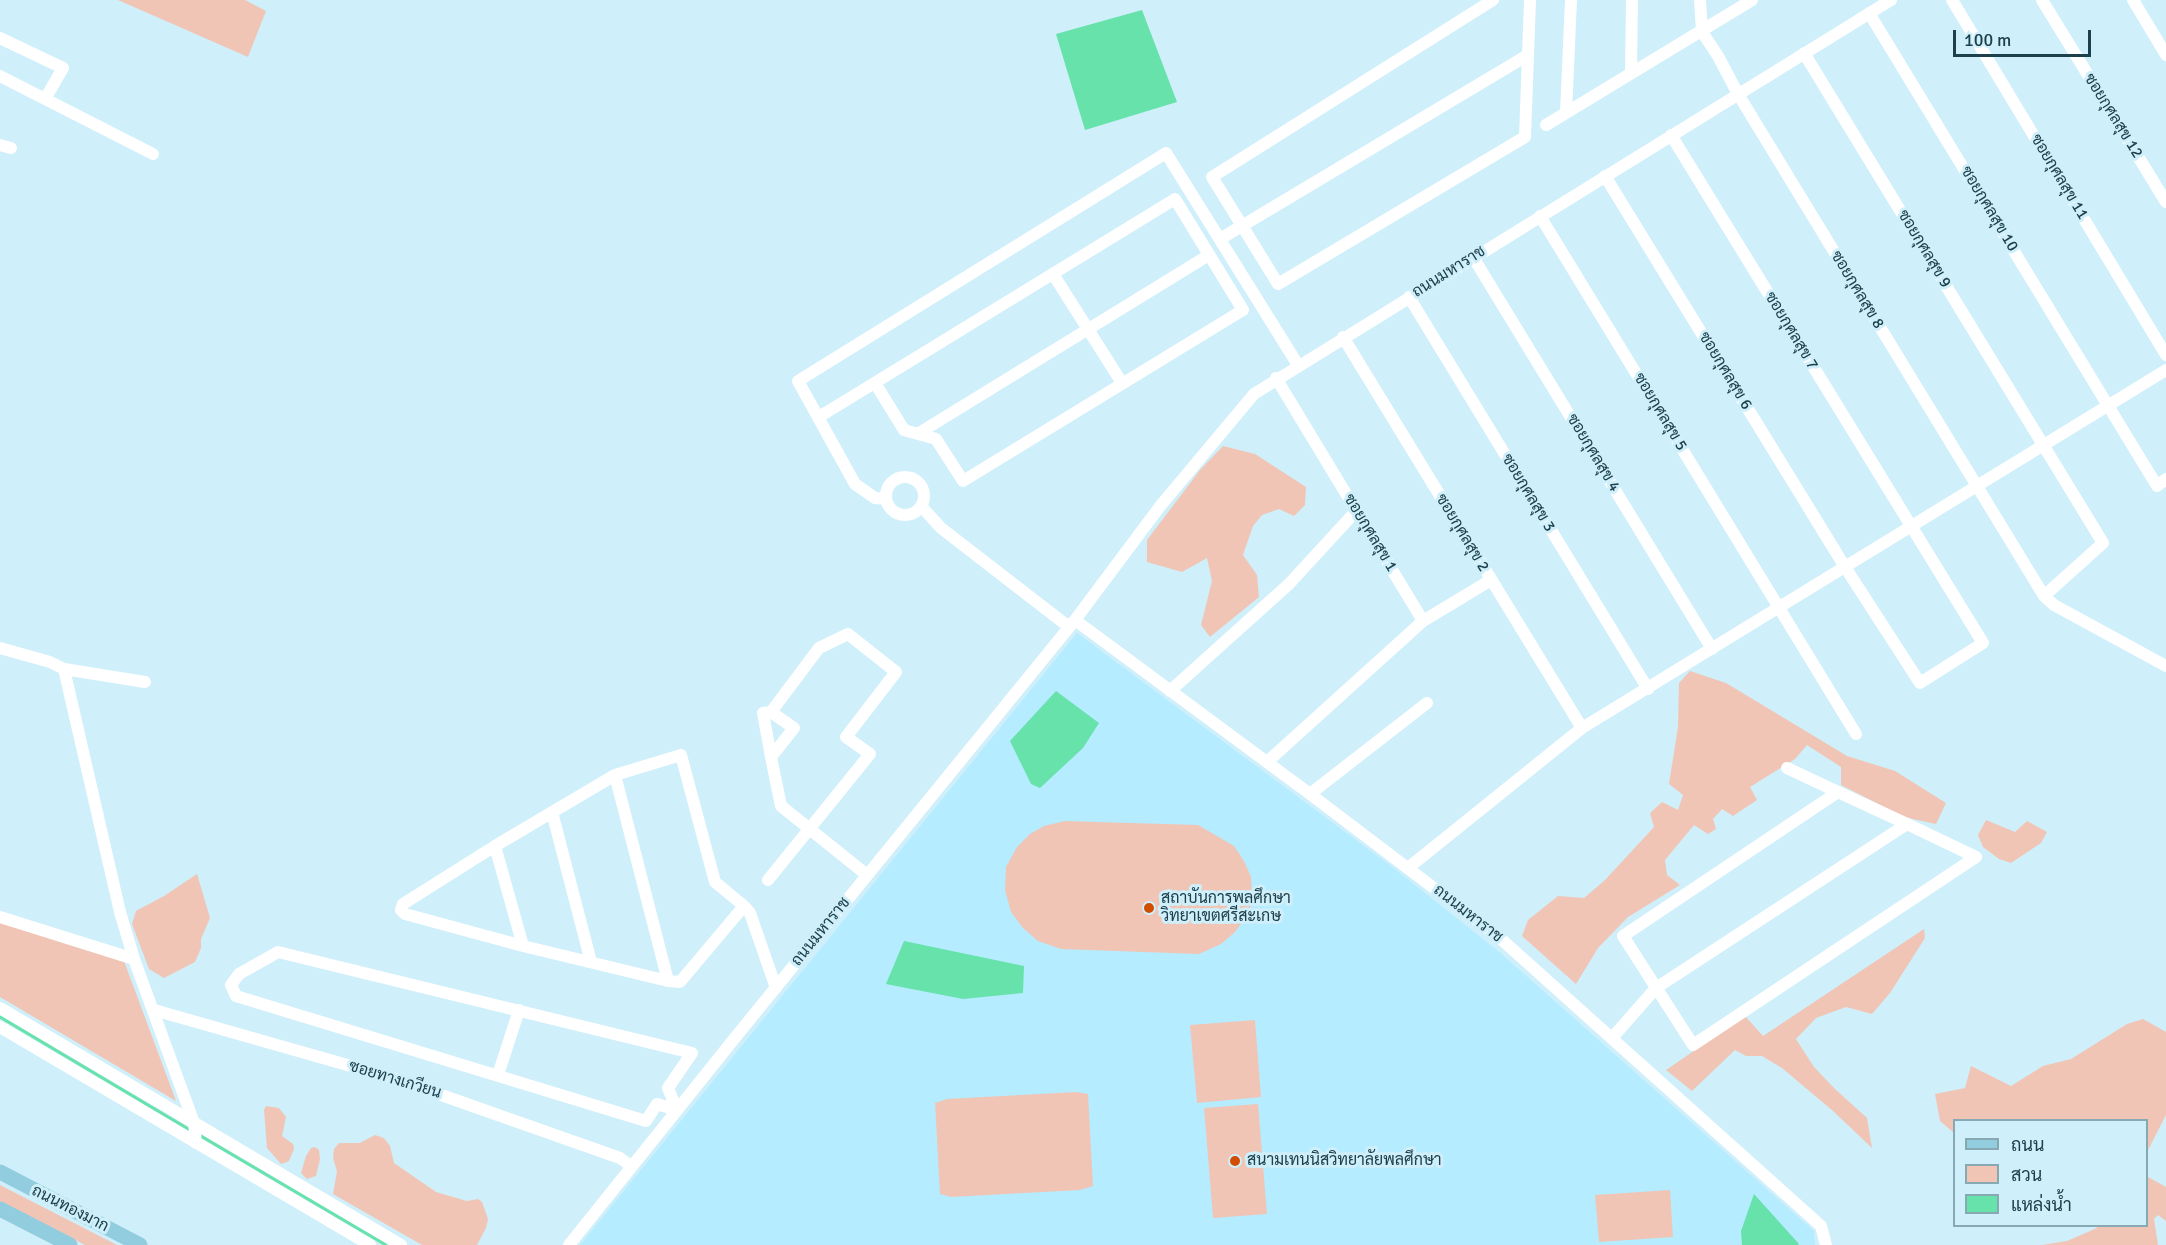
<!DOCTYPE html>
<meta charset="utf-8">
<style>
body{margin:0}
#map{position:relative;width:2166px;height:1245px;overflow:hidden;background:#cfeffa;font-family:Signika,Sarabun,sans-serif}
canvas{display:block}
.legend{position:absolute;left:1953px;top:1119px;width:195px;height:108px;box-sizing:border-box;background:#cfeffa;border:2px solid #87a9b4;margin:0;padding:8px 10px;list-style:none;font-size:18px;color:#1c404c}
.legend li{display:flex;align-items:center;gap:12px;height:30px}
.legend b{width:30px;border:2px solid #87a9b4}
.scale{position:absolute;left:1953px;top:30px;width:138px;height:27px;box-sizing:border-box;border:3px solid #1c404c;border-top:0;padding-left:8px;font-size:18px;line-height:21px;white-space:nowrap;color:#1c404c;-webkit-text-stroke:4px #cfeffa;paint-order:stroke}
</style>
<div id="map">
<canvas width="2166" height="1245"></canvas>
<ul class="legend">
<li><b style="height:8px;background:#92cddf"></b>ถนน</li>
<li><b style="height:16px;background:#f1c5b5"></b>สวน</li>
<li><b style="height:16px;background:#66e2aa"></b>แหล่งน้ำ</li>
</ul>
<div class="scale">100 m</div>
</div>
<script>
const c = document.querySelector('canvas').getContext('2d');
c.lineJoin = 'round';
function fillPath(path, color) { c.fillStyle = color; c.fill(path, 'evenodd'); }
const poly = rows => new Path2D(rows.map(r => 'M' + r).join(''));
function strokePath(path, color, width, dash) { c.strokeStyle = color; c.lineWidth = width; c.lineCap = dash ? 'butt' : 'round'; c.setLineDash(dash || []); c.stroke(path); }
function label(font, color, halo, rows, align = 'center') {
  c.font = font + ' Signika,Sarabun,sans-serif'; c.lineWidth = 6; c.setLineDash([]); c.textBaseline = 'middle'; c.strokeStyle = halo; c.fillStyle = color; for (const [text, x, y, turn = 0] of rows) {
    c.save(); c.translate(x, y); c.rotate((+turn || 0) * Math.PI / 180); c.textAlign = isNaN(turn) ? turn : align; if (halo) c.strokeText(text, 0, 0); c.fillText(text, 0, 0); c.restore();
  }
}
fillPath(poly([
 [1077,633,1391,866,1497,950,1814,1231,1815,1245,580,1245]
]), '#b5ecff');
fillPath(poly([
 [118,0,245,0,266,11,248,57],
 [1223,446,1255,454,1306,487,1305,505,1294,516,1279,509,1262,515,1253,526,1243,555,1257,575,1259,597,1210,637,1201,625,1212,581,1207,558,1182,572,1147,562,1147,540,1200,470],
 [1690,671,1726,683,1847,756,1895,771,1946,803,1936,824,1904,817,1841,785,1841,767,1807,745,1795,759,1750,787,1757,800,1733,816,1722,809,1713,819,1716,829,1708,834,1694,825,1665,860,1667,875,1680,885,1628,917,1598,948,1576,984,1522,936,1528,920,1558,896,1584,898,1605,880,1654,827,1650,813,1662,802,1678,810,1683,795,1669,784,1678,727,1679,683],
 [1986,820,2015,832,2027,821,2047,832,2041,843,2011,863,1999,859,1983,847,1978,835],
 [1065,821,1198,825,1234,846,1244,861,1251,877,1252,895,1249,913,1235,932,1221,944,1199,954,1061,949,1038,941,1023,928,1011,912,1005,890,1006,867,1017,847,1030,834,1044,826],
 [197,874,210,918,201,939,201,948,195,962,164,978,149,969,132,924,136,911,164,896],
 [0,922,124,961,176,1101,0,997],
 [1924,929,1925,938,1890,993,1872,1014,1846,1007,1816,1018,1796,1039,1814,1067,1835,1089,1867,1118,1872,1148,1833,1111,1782,1068,1762,1056,1746,1056,1735,1050,1692,1091,1666,1070,1745,1016,1763,1036],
 [2143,1019,2166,1032,2166,1115,2147,1152,2146,1120,1954,1120,1954,1133,1940,1121,1935,1094,1965,1088,1971,1066,2011,1086,2043,1066,2071,1059,2127,1024],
 [1255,1020,1261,1097,1197,1103,1190,1025],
 [1076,1092,1088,1094,1093,1186,1080,1190,951,1197,940,1194,935,1103,947,1099],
 [1258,1104,1267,1214,1213,1218,1204,1108],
 [266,1106,279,1108,286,1117,282,1136,293,1144,294,1149,289,1161,281,1164,267,1148,264,1110],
 [375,1135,384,1138,390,1146,394,1163,436,1192,467,1201,478,1199,482,1202,488,1219,486,1228,477,1245,422,1245,333,1194,337,1171,333,1158,334,1149,339,1143,360,1143],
 [315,1147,319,1150,320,1159,316,1176,307,1179,301,1173,306,1156,311,1148],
 [2147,1175,2148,1177,2166,1187,2166,1221,2158,1215,2154,1219,2158,1245,2042,1245,2067,1241,2097,1228,2096,1226,2146,1226],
 [0,1185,117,1245,85,1245,0,1202],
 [1670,1190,1673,1237,1599,1242,1595,1195]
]), '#f1c5b5');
fillPath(poly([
 [1142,10,1177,102,1085,130,1056,34],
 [1056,691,1099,723,1083,748,1040,788,1031,784,1010,741],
 [904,941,1024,966,1023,993,963,999,886,984],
 [1754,1194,1799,1244,1798,1245,1742,1245,1741,1231]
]), '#66e2aa');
strokePath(poly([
 [0,1017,190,1130],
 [199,1135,386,1245]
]), '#66e2aa', 3);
strokePath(poly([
 [1493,0,1212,177,1278,284,1525,137,1530,0],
 [1700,0,1702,32,1718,56,1738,94,2044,596,2054,605,2166,666],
 [1952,0,2166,355],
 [2042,0,2166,202],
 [2133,0,2166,55],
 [1869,13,2157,486,2166,479],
 [0,38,63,68,45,99],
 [1804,53,2103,543,2044,596],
 [1631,73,1632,0],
 [0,76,153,154],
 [1566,113,1571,0],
 [1546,125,1752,0],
 [0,145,11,148],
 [1605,176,1845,567,1920,683,1983,643,1671,135],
 [1540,216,1856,734],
 [1220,239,1528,55],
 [1473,257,1712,649],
 [1053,274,1122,383],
 [1409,297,1648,689],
 [1343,337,1582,728],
 [1276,378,1423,621,1491,580],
 [818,417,827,412,1175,199,1243,310,963,481,936,439,904,430,875,383],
 [919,433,1209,255],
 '886 496a19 19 0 1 1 38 0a19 19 0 1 1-38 0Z',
 [886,499,875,498,855,484,798,381,1166,153,1298,365],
 [921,506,941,528,1069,627],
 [1075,620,1310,794,1501,939,1821,1226,1826,1245],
 [0,648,50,662,64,669,145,682],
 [64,669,120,912,134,959,194,1123,196,1143],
 [1170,691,1289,584,1357,510],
 [771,757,794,728,771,712,763,713,771,757,781,806,867,875],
 [1267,762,1423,621],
 [1787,768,1838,792,1907,824,1976,857,1693,1045,1623,936,1838,792],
 [615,775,668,981],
 [1310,794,1427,703],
 [552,812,591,962],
 [495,846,523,946],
 [1408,868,1582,728,2166,370],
 [768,880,870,754,846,737,896,672,848,634,819,648,771,712],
 [744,906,680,982,668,981,523,946,405,914,401,910,403,904,495,846,615,775,681,755,715,882,744,906,750,913,776,988],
 [0,917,134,959],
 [278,952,692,1053,668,1088,677,1110,657,1104,646,1121,236,996,231,985,239,974,278,952],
 [0,1008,401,1245],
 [154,1010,393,1078,620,1158,631,1166],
 [0,1027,370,1245],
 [1612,1038,1656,988,1907,824],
 [498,1075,519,1010],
 [569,1245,738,1034,1075,620,1161,505,1254,394,1891,0]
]), '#fff', 12);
strokePath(poly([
 [0,1172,140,1245],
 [0,1209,70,1245]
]), '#92cddf', 15);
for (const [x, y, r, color] of [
 [1149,908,6,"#d14d02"],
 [1235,1161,6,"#d14d02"]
]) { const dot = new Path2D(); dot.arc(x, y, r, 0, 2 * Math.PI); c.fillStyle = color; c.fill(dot); strokePath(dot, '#cfeffa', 2); }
label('16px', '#1c404c', '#cfeffa', [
 ["ซอยกุศลสุข 12",2113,116,58],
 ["ซอยกุศลสุข 11",2059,177,59],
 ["ซอยกุศลสุข 10",1989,209,59],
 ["ซอยกุศลสุข 9",1924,249,59],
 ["ถนนมหาราช",1449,272,-32],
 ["ซอยกุศลสุข 8",1857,290,59],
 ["ซอยกุศลสุข 7",1791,331,59],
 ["ซอยกุศลสุข 6",1725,371,59],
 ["ซอยกุศลสุข 5",1660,412,59],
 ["ซอยกุศลสุข 4",1593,453,59],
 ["ซอยกุศลสุข 3",1528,493,59],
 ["ซอยกุศลสุข 1",1370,533,59],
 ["ซอยกุศลสุข 2",1462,533,59],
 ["ถนนมหาราช",1468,914,38],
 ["ถนนมหาราช",821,932,-51],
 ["ซอยทางเกวียน",395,1080,17],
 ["ถนนทองมาก",70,1209,27]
]);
label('16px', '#1c404c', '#cfeffa', [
 ["สถาบันการพลศึกษา",1161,899],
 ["วิทยาเขตศรีสะเกษ",1161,917],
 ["สนามเทนนิสวิทยาลัยพลศึกษา",1247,1161]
], 'left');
</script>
